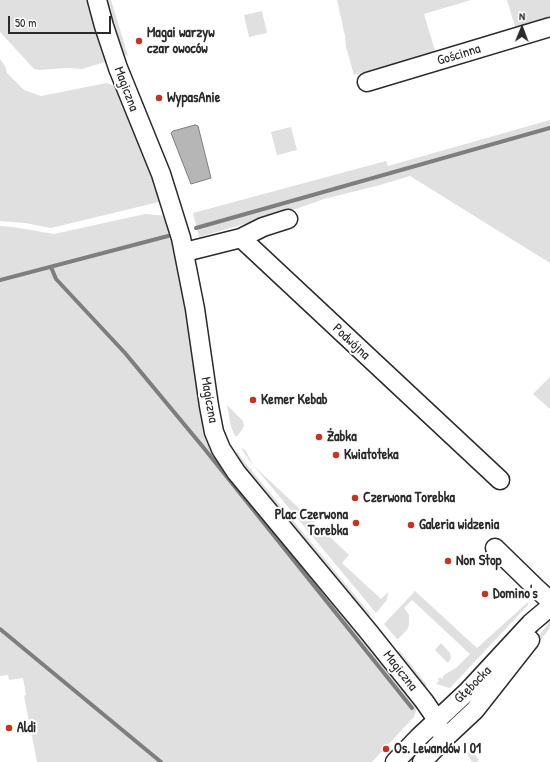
<!DOCTYPE html>
<meta charset="utf-8">
<style>
body{margin:0}
#map{position:relative;width:550px;height:762px;overflow:hidden;background:#fff;font-family:"Patrick Hand",sans-serif}
canvas{display:block}
.north{position:absolute;left:502px;top:8px;width:40px;height:40px;-webkit-text-stroke:3px #fff;paint-order:stroke;rotate:1deg;font-size:11px;font-weight:700;line-height:16px;text-align:center;color:#2b2b2b}
.north::after{content:'';display:block;margin:auto;width:14px;height:18px;background:#2b2b2b;clip-path:polygon(50% 0,100% 100%,50% 72%,0 100%)}
.scale{position:absolute;left:8px;top:16px;width:103px;height:18px;box-sizing:border-box;border:2px solid #2b2b2b;border-top:0;padding-left:5px;font-size:12px;line-height:14px;white-space:nowrap;color:#2b2b2b;-webkit-text-stroke:3px #fff;paint-order:stroke}
</style>
<div id="map">
<canvas width="550" height="762"></canvas>
<div class="north">N</div>
<div class="scale">50 m</div>
</div>
<script>
const c = document.querySelector('canvas').getContext('2d');
c.lineJoin = 'round';
function fillPath(path, color) { c.fillStyle = color; c.fill(path, 'evenodd'); }
const poly = rows => new Path2D(rows.map(r => 'M' + r).join(''));
function strokePath(path, color, width, dash) { c.strokeStyle = color; c.lineWidth = width; c.lineCap = dash ? 'butt' : 'round'; c.setLineDash(dash || []); c.stroke(path); }
function label(font, color, halo, rows, align = 'center') {
  c.font = font + ' "Patrick Hand",sans-serif'; c.lineWidth = 4; c.setLineDash([]); c.textBaseline = 'middle'; c.strokeStyle = halo; c.fillStyle = color; for (const [text, x, y, turn = 0] of rows) {
    c.save(); c.translate(x, y); c.rotate((+turn || 0) * Math.PI / 180); c.textAlign = isNaN(turn) ? turn : align; if (halo) c.strokeText(text, 0, 0); c.fillText(text, 0, 0); c.restore();
  }
}
fillPath(poly([
 [0,0,90,0,108,61,82,69,68,68,38,70,34,69,0,32],
 [104,0,111,0,128,56,122,54],
 [337,0,471,0,424,14,436,54,379,72,378,68,354,75,346,47,345,36],
 [507,0,550,0,550,20,516,30],
 [262,11,267,33,249,37,244,15],
 [0,59,5,66,7,73,24,90,41,96,107,83,117,87,163,201,51,228,25,223,0,221],
 [550,120,550,263,410,176,380,185,324,199,287,212,199,237,193,213,386,161,388,166],
 [291,127,297,150,277,155,271,132],
 [145,214,168,216,186,288,207,440,212,441,416,702,417,708,414,717,372,762,37,762,24,696,26,695,23,678,9,680,8,675,0,676,0,226,13,227,54,234],
 [550,377,550,409,533,394],
 [227,405,243,421,244,426,242,430,237,436,235,436,231,427],
 [241,448,245,450,254,466,349,555,342,563,381,599,388,592,387,600,376,613,249,460],
 [237,451,242,459,372,616,366,615,242,469,235,455],
 [415,591,477,648,528,602,528,605,450,688,436,684,439,681,438,679,440,677,442,679,444,675,456,668,470,654,412,600,404,608,409,615,409,625,407,630,398,639,397,639,384,624],
 [550,621,550,628,484,712,483,708],
 [441,643,450,653,451,658,448,663,435,650],
 [399,650,427,685,425,687,421,688,398,655],
 [470,748,479,760,477,762,472,762,466,752]
]), '#e0e0e0');
const water = poly([
 [195,125,198,126,211,178,191,184,171,133,173,131,195,125]
]);
fillPath(water, '#b6b6b6');
strokePath(water, '#7e7e7e', 1);
strokePath(poly([
 [196,228,550,128],
 [51,267,56,279,125,353,203,447,412,708],
 [0,280,168,236],
 [0,629,161,762]
]), '#7e7e7e', 4);
const minor = poly([
 [97,0,104,26,118,68,161,174,181,238,195,309,209,406,214,432,221,449,236,472,368,631,424,701,433,714,444,739],
 [367,82,550,27],
 [241,238,500,480],
 [185,252,241,238,263,227,288,219],
 [495,548,536,588,546,597,550,599],
 [395,762,419,737,468,691,531,623,550,607],
 [422,762,444,739,475,710,530,640]
]);
strokePath(minor, '#2b2b2b', 21);
strokePath(minor, '#fff', 18);
for (const [x, y, r, color] of [
 [139,41,4,"#c8321e"],
 [159,98,4,"#c8321e"],
 [253,400,4,"#c8321e"],
 [319,437,4,"#c8321e"],
 [336,455,4,"#c8321e"],
 [355,498,4,"#c8321e"],
 [356,523,4,"#c8321e"],
 [411,525,4,"#c8321e"],
 [448,561,4,"#c8321e"],
 [485,594,4,"#c8321e"],
 [9,728,4,"#c8321e"],
 [386,749,4,"#c8321e"]
]) { const dot = new Path2D(); dot.arc(x, y, r, 0, 2 * Math.PI); c.fillStyle = color; c.fill(dot); strokePath(dot, '#fff', 1.5); }
label('bold 14px', '#2b2b2b', '#fff', [
 ["Magai warzyw",147,33],
 ["czar owoców",147,49],
 ["WypasAnie",167,98],
 ["Kemer Kebab",261,400],
 ["Żabka",327,437],
 ["Kwiatoteka",344,455],
 ["Czerwona Torebka",363,498],
 ["Plac Czerwona",348,515,"right"],
 ["Torebka",348,531,"right"],
 ["Galeria widzenia",419,525],
 ["Non Stop",456,561],
 ["Domino's",493,594],
 ["Aldi",17,728],
 ["Os. Lewandów I 01",394,749]
], 'left');
label('14px', '#2b2b2b', '#fff', [
 ["Gościnna",459,55,-17],
 ["Magiczna",126,89,69],
 ["Podwójna",351,342,43],
 ["Magiczna",209,400,80],
 ["Magiczna",400,671,52],
 ["Głębocka",473,685,-45]
]);
</script>
